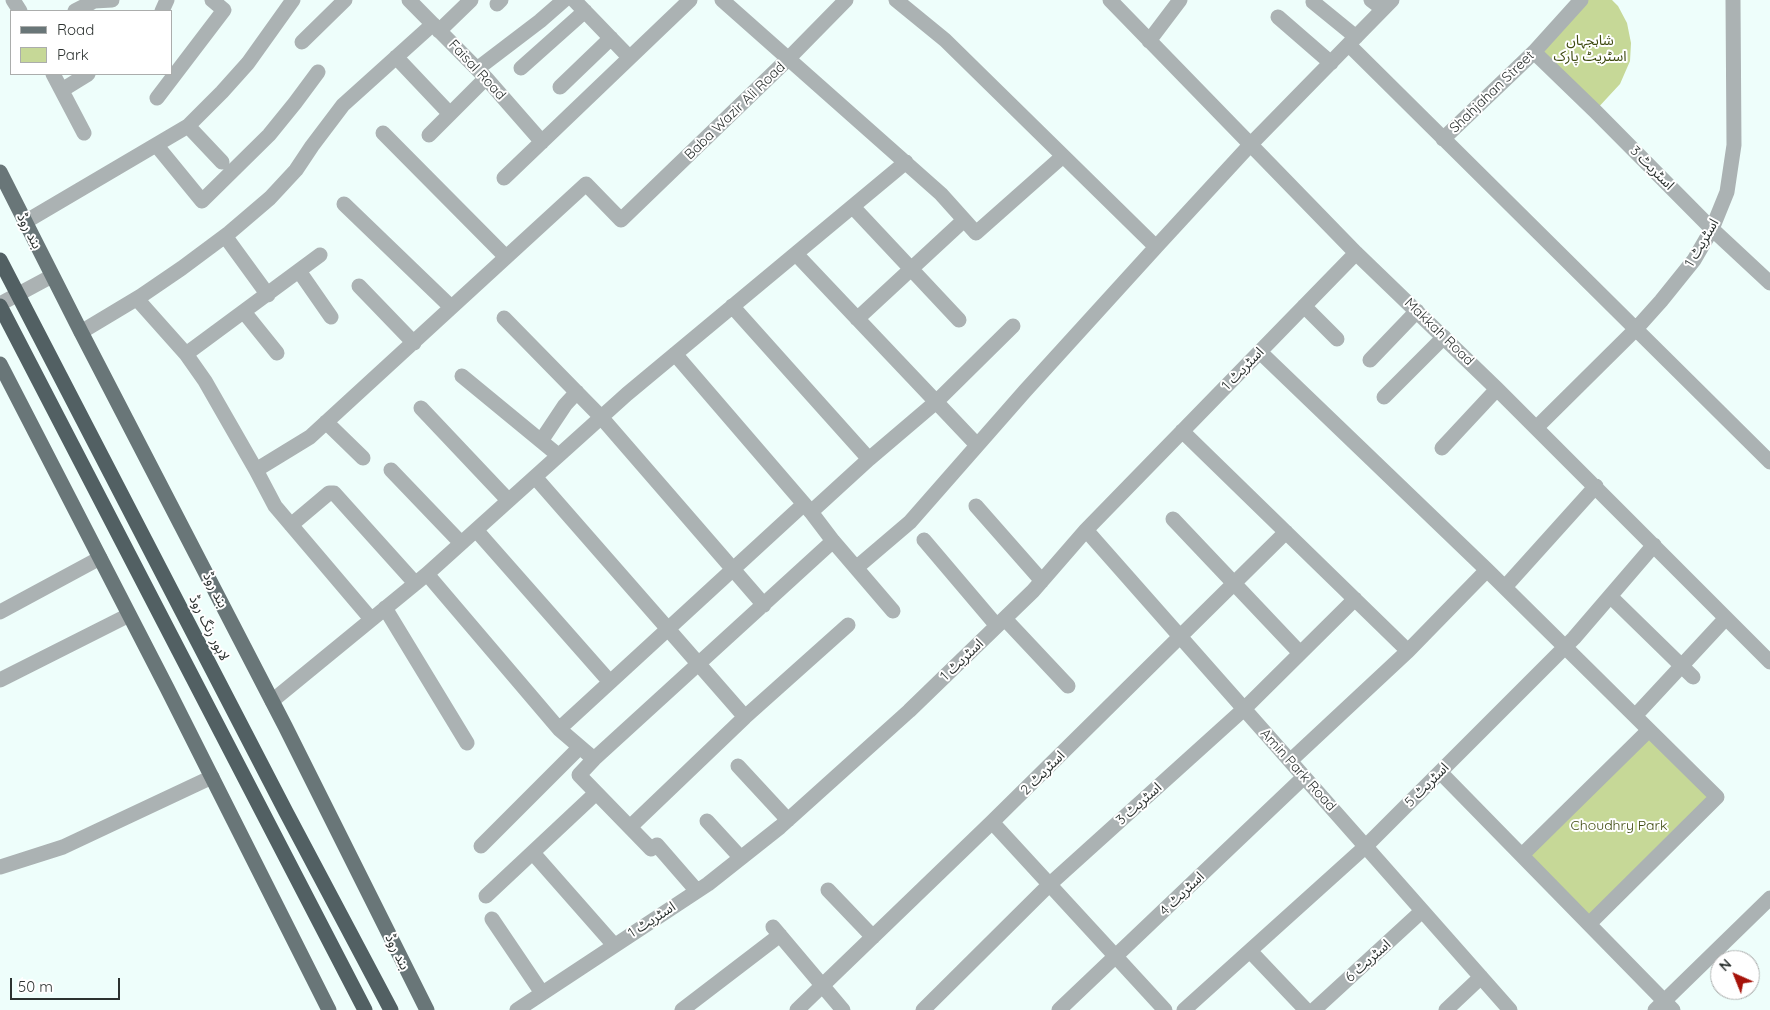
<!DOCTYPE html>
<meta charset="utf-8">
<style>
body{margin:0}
#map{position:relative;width:1770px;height:1010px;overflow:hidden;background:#eefefb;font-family:Quicksand,sans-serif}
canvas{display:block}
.legend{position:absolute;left:10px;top:10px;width:162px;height:65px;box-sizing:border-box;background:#fff;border:1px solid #abadac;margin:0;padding:6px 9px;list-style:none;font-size:15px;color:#2c3230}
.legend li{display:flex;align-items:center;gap:10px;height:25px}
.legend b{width:25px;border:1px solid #abadac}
.north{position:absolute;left:1710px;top:950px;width:50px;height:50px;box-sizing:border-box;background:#fff;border:1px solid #abadac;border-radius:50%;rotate:316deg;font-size:14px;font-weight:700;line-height:20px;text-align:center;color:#2c3230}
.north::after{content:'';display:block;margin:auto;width:18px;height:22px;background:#a6130a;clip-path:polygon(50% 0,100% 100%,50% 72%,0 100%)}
.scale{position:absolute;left:10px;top:978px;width:110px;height:22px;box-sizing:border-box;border:2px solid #2c3230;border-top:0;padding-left:6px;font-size:15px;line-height:18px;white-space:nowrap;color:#2c3230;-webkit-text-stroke:4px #fff;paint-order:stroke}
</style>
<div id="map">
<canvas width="1770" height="1010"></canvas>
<ul class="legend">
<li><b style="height:6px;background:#697678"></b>Road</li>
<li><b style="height:14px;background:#c6d897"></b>Park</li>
</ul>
<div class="north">N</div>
<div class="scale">50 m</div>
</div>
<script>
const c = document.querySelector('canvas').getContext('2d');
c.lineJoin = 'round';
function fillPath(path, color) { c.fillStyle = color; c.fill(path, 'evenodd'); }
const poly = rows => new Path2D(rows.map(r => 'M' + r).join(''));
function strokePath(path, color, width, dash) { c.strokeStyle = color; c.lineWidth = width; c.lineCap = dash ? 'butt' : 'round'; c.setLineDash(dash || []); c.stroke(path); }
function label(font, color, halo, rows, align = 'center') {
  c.font = font + ' Quicksand,"Noto Sans Arabic",sans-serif'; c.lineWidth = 4; c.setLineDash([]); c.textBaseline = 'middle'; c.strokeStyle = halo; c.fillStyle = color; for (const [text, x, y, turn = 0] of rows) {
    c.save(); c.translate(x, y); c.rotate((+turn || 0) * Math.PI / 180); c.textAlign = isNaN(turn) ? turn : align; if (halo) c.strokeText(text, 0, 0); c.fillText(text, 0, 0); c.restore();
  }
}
fillPath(poly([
 [1581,0,1612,0,1618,6,1627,23,1631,43,1630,61,1620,84,1595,111,1534,52],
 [1649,730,1717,797,1589,924,1522,855]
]), '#c6d897');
strokePath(poly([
 [13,0,20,11],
 [409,0,486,78,542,142],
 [574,0,629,57],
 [722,0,941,194,976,233,1063,156],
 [896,0,945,40,1156,247,1250,145,1392,0],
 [1110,0,1356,253,1497,389,1770,662],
 [1371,0,1383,9],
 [1313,2,1356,37],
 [497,4,501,0],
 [75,11,94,1,112,0],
 [162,11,167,0],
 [1278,17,1331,63],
 [439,31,471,0],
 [1149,41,1180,0],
 [302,42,345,0],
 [1349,45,1770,462],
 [1534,52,1595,111,1712,229,1770,283],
 [396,57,450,114],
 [521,68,585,11],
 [477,69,540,21,564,0],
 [53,74,84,133],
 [560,87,611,38],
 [62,90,88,74],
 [157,98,224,10,212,0],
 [188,126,222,92,248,63,293,0],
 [383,133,506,257],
 [429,135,486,78],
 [1443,139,1534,52,1581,0],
 [157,146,202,201,269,135,295,103,318,72],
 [504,178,690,0],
 [344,204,451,307],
 [853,207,959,320],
 [25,222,188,126,222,162],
 [225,236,268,295],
 [796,254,977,445],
 [299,271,331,317],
 [359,286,414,343],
 [137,299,186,354,205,381,256,470,275,506,371,619],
 [0,304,52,276],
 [732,306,869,459],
 [1304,306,1337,339],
 [244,312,277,353],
 [504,318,601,417,764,605],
 [857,319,964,220],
 [81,332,141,296,182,268,229,233,270,198,296,170,312,146,343,105,433,24],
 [1260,352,1487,570,1717,797,1589,924],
 [186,354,320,255],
 [675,354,811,512,833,541,893,611],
 [1370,360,1417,311],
 [462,376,558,455],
 [1384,397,1444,337],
 [421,408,508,500],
 [326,422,363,458],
 [1536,428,1635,330,1661,301,1694,260,1712,229,1727,192,1734,145,1733,0],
 [1182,431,1408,651],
 [541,441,565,405,577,392],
 [1442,448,1497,389],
 [256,470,310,437,586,184,621,220,789,58,846,0],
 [391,470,461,543],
 [535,477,745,717],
 [976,506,1042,581],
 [811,512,869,459,936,402,1013,326],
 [1173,519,1300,653],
 [291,525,329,493,334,493,415,583],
 [476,530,610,682],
 [1086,530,1510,1010],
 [924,540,997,626],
 [856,568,910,522,1025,391,1156,247],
 [427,574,559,729,594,759],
 [1505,587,1596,486],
 [1610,596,1693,677],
 [385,608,467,743],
 [0,612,100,558],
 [1005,619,1068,686],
 [0,680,129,615],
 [272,701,427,574,627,394,906,162],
 [1635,716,1726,618],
 [559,729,804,504],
 [1290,761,1408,651,1487,570],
 [738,766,788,820],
 [1440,772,1673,1010],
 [707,821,741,858],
 [992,822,1165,1010],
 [630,827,745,717,848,625],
 [481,846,580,747],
 [533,853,614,945],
 [1522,855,1649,730],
 [0,867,63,847,212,777],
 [828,890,873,937],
 [697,891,657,845,651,849,579,775,594,759,833,541],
 [486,896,596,793],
 [492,919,542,993],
 [773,927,843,1010],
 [1250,951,1306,1010],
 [517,1010,708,884,780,827,909,711,1033,591,1086,530,1356,253],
 [682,1010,780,935],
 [797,1010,992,822,1286,532],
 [923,1010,1050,884,1244,709,1355,599],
 [1059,1010,1304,777],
 [1184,1010,1365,847,1574,638,1654,545],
 [1314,1010,1422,911],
 [1446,1010,1481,977],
 [1655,1010,1770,898]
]), '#abb2b3', 15);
strokePath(poly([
 [0,172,81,332,285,726,427,1010],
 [0,364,167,688,329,1010]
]), '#697678', 15);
strokePath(poly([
 [0,306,365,1010]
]), '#526063', 15);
strokePath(poly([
 [0,260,286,812,391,1010]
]), '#526063', 15);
label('14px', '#3d490f', '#fff', [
 ["شاہجہاں",1590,41],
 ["اسٹریٹ پارک",1590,57],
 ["Choudhry Park",1619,826]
]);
label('14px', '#2c3230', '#fff', [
 ["Faisal Road",477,70,47],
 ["Shahjahan Street",1492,92,-44],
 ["Baba Wazir Ali Road",735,111,-44],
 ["اسٹریٹ 3",1652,168,45],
 ["بند روڈ",29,231,63],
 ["اسٹریٹ 1",1702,243,-60],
 ["Makkah Road",1439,332,44],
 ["اسٹریٹ 1",1243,369,-46],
 ["بند روڈ",215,590,63],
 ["لاہور رنگ روڈ",209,628,63],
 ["اسٹریٹ 1",962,660,-44],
 ["Amin Park Road",1298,770,48],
 ["اسٹریٹ 2",1043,773,-45],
 ["اسٹریٹ 5",1427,785,-45],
 ["اسٹریٹ 3",1139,804,-42],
 ["اسٹریٹ 4",1182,894,-44],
 ["اسٹریٹ 1",652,920,-33],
 ["بند روڈ",397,952,64],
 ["اسٹریٹ 6",1368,961,-42]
]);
</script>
